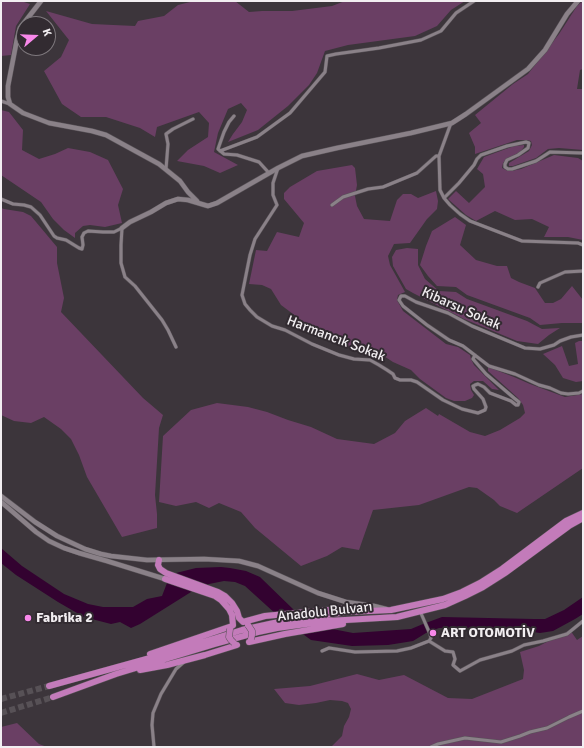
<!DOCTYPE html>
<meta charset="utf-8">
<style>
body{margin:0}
#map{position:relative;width:584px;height:748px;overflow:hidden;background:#3c353b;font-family:Signika,sans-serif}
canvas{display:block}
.frame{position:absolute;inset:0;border:2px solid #f2eef1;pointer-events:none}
.north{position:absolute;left:16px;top:16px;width:40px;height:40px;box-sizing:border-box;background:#322b31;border:1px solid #7f797e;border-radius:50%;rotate:71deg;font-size:11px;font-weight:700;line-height:16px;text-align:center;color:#f2eef1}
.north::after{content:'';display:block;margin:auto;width:14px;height:18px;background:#f888ea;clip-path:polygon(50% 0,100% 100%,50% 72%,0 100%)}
</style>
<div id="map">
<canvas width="584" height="748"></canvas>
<div class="frame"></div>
<div class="north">K</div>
</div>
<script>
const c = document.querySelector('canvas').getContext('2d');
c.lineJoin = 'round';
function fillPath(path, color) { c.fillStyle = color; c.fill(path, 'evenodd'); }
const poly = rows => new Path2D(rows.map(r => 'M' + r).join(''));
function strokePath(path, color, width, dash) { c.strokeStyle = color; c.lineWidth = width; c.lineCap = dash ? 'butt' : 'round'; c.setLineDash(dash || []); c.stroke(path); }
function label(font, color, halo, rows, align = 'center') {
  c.font = font + ' Signika,sans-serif'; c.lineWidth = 4; c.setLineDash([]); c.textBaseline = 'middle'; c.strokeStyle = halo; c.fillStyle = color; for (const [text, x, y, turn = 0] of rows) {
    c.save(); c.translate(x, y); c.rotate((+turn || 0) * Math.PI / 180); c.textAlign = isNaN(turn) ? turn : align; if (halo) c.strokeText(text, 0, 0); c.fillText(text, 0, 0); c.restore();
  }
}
fillPath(poly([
 [1,1,21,1,30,4,16,26,11,55,1,56],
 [194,1,235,1,249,12,262,11,292,11,332,6,345,1,465,1,451,10,437,26,415,36,348,45,325,51,317,73,309,85,288,106,258,130,228,142,233,134,242,122,247,110,241,103,228,109,218,133,214,152,238,165,220,173,204,166,177,161,188,150,208,137,209,123,199,112,157,127,155,137,140,128,106,117,81,117,62,104,44,71,61,57,69,40,46,11,92,24,135,26,138,21,164,16,178,5],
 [583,1,583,69,580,70,577,89,583,89,583,150,559,148,548,149,536,158,513,166,509,166,509,163,529,151,532,145,531,141,527,140,517,140,475,154,475,147,469,133,481,123,475,115,513,84,528,74,559,34,577,6],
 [1,110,9,112,23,130,22,150,39,159,55,154,68,148,90,152,108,160,123,189,118,205,122,223,105,227,90,225,83,226,75,233,75,238,64,230,53,219,41,202,1,175],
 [524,145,524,147,520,152,506,160,503,163,502,168,506,170,511,171,521,169,554,155,578,158,583,161,583,240,568,237,544,237,549,227,532,219,515,220,495,211,476,221,466,215,448,199,456,191,469,203,485,187,483,174,477,169,484,157,514,146],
 [352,165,355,168,357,185,355,196,357,206,364,219,390,221,397,200,403,194,411,194,418,198,436,191,438,201,437,209,427,219,410,243,394,244,388,256,390,265,405,292,398,295,397,300,403,311,446,344,458,347,470,355,471,359,474,365,499,390,492,389,483,381,474,381,470,384,471,390,474,395,472,398,465,401,454,401,446,398,420,379,411,370,393,362,373,349,368,351,360,351,340,344,313,329,281,305,271,289,262,285,249,284,256,250,267,251,277,232,299,237,304,223,284,199,284,193,290,187,317,171],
 [1,208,4,209,23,212,31,216,57,247,57,263,64,298,61,312,143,398,163,415,159,428,155,495,157,514,157,528,122,537,87,477,79,455,71,439,61,429,44,417,31,423,14,421,1,415],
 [455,217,466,225,460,245,476,260,497,266,507,266,511,278,519,282,535,288,545,303,553,303,561,299,572,286,583,300,583,323,562,323,540,325,530,318,467,295,456,287,437,286,428,276,420,265,426,246,432,231],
 [407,248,418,249,418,265,425,279,439,291,456,292,467,299,527,321,542,329,560,328,549,335,538,344,517,341,464,319,413,293,406,289,393,266,392,257,396,250],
 [579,341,583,341,583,381,576,382,563,378,555,365,543,354,562,346,569,366,578,364,575,343],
 [488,367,514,377,530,384,565,397,583,394,583,468,517,513,500,506,494,500,477,488,469,487,419,505,373,510,359,550,342,547,327,556,301,566,255,528,241,512,219,503,209,508,196,502,176,506,159,502,163,436,191,410,217,403,248,407,267,412,288,420,311,427,337,439,374,444,395,433,405,421,426,408,438,416,439,414,470,432,485,436,500,430,520,418,525,413,523,405,518,398,488,371],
 [570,630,577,640,583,636,583,747,331,747,342,736,344,726,349,717,351,709,348,703,342,701,330,700,316,703,299,705,285,703,274,689,310,686,357,674,379,680,404,675,448,698,472,699,523,679,524,670,520,652,539,646],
 [17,723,39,744,47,747,1,747,1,727]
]), '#6a3f64');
fillPath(poly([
 [1,548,22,566,64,594,88,604,103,607,133,607,147,599,162,596,167,583,176,573,196,568,221,567,230,568,246,571,260,577,295,611,322,627,353,633,411,629,423,624,442,617,534,619,545,619,564,610,583,597,583,614,575,619,553,631,540,633,507,628,439,628,426,633,413,641,388,645,352,646,311,640,277,615,245,586,235,582,224,581,209,584,191,592,140,624,131,628,120,622,111,624,84,617,58,602,16,575,1,563]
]), '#330230');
strokePath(poly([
 [1,699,49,686],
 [1,713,53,697]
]), '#575156', 6, [6, 3]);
const street = poly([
 [1,101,10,104],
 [234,116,229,122,224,132,218,149,224,154,237,155,259,162,269,173],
 [451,123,439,156,440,190,444,198,450,205,460,214,470,221,522,241,578,243,583,245],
 [220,151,257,137,290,113,325,72,327,56,336,54,379,48,421,40,441,31,456,13,474,1],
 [278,168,273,183,273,195,277,205,255,239,250,255,242,295,245,304,250,310,257,317,272,326,285,330,312,344,339,355,354,359,370,360,379,365,387,370,393,374,395,378,400,380,411,380,417,382,443,400,462,409,478,413,485,410,486,407,483,399,474,389,473,386,475,385,478,384,484,387,490,393,511,401,516,405,518,405,519,402,514,398,486,374,473,359,475,355],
 [166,169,168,144,166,134,173,129,193,119],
 [444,198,459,183,474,165,477,159,481,155,507,146,526,142,529,143,528,148,518,155,507,160,505,164,505,167,508,169,512,169,536,161,550,152,583,153],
 [1,199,13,204,24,205,31,207,40,215,54,236,57,238,66,240,79,248,82,249,83,245,82,237,84,233,88,231,103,232,114,232,122,228],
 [332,205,343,197,368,189,383,187,417,173,436,156,439,156],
 [122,228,121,245,121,263,125,277,135,286,162,320,168,330,176,347],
 [538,287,540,283,565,272,583,271],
 [583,335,571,337,560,341,554,345,540,349,525,348,472,326,448,313,416,302,405,296,401,296,399,300,403,306,427,325,449,340,463,346,489,366,515,374,539,385,550,388,561,393,568,394,579,393,583,391],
 [429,641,445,651,453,652,455,659,453,665,460,671,480,660,512,651,524,645,543,641,567,634,583,621],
 [322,651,329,648,355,652,397,651,411,648,429,641,431,638,430,634,420,611],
 [154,747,152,725,153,713,161,694,176,669,184,662],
 [431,747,438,744,465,738,501,742,520,736,530,732,547,728,569,717,583,711]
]);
const secondary = poly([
 [41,1,20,28,17,39,8,86,8,97,10,104,23,113,49,123,92,131,106,135,159,164,180,181,188,192,197,201],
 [122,228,130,222,151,212,166,203,178,199,188,200,208,206,217,203,278,168,302,156,337,148,411,133,452,123,466,114,528,69,545,50,567,14,578,1],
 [1,496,35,522,57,536,85,549,101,554,111,556,147,560,204,559,239,561,258,566,318,593,346,602,374,606,386,609],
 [1,502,7,507,36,532,49,541,64,548,79,553,107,561,165,579]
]);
const highway = poly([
 [159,560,158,565,160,569,166,573,218,592,225,596,232,603,237,611,239,618,243,622,265,616,349,608],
 [165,579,215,596,221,600,229,609,232,615,233,625],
 [249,642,285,634,343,624],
 [150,654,232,626],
 [140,670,167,665,205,655,237,645],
 [49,686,161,655,242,630,274,623,346,612,391,610,443,599,462,592,480,583,502,569,566,521,583,513],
 [53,697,116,674,215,644,258,632,277,628,328,621,397,617,445,605,465,596,483,587,505,573,569,526,583,518]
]);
strokePath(street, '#595358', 4);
strokePath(secondary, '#595358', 5.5);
strokePath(highway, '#595358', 7);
strokePath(street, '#8a8188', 3);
strokePath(secondary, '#8a8188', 4.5);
strokePath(highway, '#c37bba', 6);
const highwayBridge = poly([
 [248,625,252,631,252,635,251,639],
 [230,629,229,637,231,640,234,643]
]);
strokePath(highwayBridge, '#595358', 7, []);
strokePath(highwayBridge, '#c37bba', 6);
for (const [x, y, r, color] of [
 [28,618,4,"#f888ea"],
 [433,633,4,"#f888ea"]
]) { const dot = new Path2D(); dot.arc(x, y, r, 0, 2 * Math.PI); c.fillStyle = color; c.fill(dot); strokePath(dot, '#322b31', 1.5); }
label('14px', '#f2eef1', '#322b31', [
 ["Kibarsu Sokak",461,309,24],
 ["Harmancık Sokak",336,339,21],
 ["Anadolu Bulvarı",325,612,-6]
]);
label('bold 14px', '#f2eef1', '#322b31', [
 ["Fabrika 2",36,618],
 ["ART OTOMOTİV",441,633]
], 'left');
</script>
